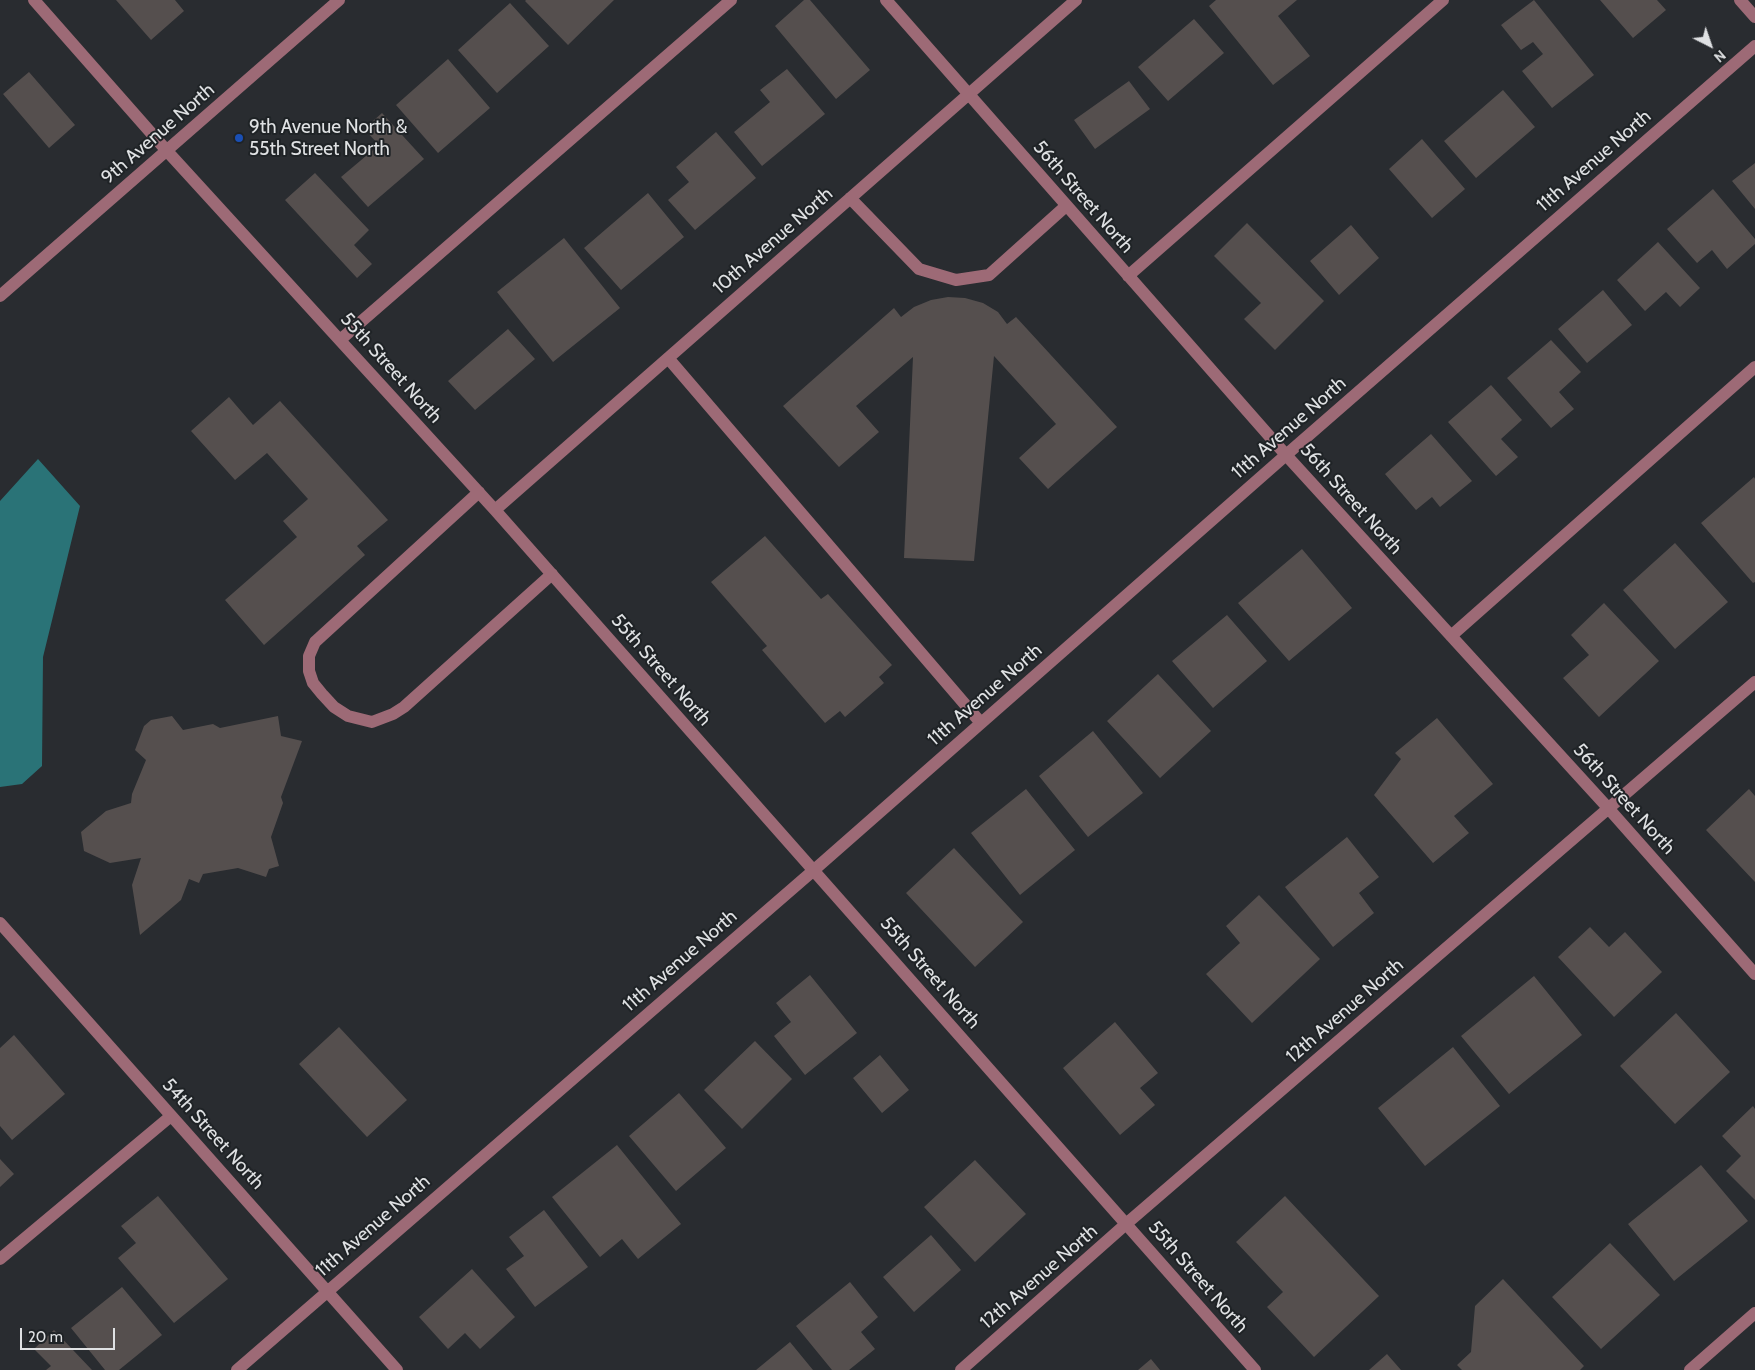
<!DOCTYPE html>
<style>
body{margin:0}
#map{position:relative;width:1755px;height:1370px;overflow:hidden;background:#292c30;font-family:Cabin,sans-serif}
canvas{display:block}
.north{position:absolute;left:1685px;top:20px;width:50px;height:50px;-webkit-text-stroke:4px #1f2326;paint-order:stroke;rotate:139deg;font-size:14px;font-weight:700;line-height:20px;text-align:center;color:#dfe1e3}
.north::after{content:'';display:block;margin:auto;width:18px;height:22px;background:#dfe1e3;clip-path:polygon(50% 0,100% 100%,50% 72%,0 100%)}
.scale{position:absolute;left:20px;top:1328px;width:95px;height:22px;box-sizing:border-box;border:2px solid #dfe1e3;border-top:0;padding-left:6px;font-size:15px;line-height:18px;white-space:nowrap;color:#dfe1e3;-webkit-text-stroke:4px #1f2326;paint-order:stroke}
</style>
<div id="map">
<canvas width="1755" height="1370"></canvas>
<div class="north">N</div>
<div class="scale">20 m</div>
</div>
<script>
const c = document.querySelector('canvas').getContext('2d');
c.lineJoin = 'round';
function fillPath(path, color) { c.fillStyle = color; c.fill(path, 'evenodd'); }
const poly = rows => new Path2D(rows.map(r => 'M' + r).join(''));
function strokePath(path, color, width, dash) { c.strokeStyle = color; c.lineWidth = width; c.lineCap = dash ? 'butt' : 'round'; c.setLineDash(dash || []); c.stroke(path); }
function label(font, color, halo, rows, align = 'center') {
  c.font = font + ' Cabin,sans-serif'; c.lineWidth = 4; c.setLineDash([]); c.textBaseline = 'middle'; c.strokeStyle = halo; c.fillStyle = color; for (const [text, x, y, turn = 0] of rows) {
    c.save(); c.translate(x, y); c.rotate((+turn || 0) * Math.PI / 180); c.textAlign = isNaN(turn) ? turn : align; if (halo) c.strokeText(text, 0, 0); c.fillText(text, 0, 0); c.restore();
  }
}
fillPath(poly([
 [38,459,80,506,43,657,42,766,22,784,0,787,0,501]
]), '#2a7377');
fillPath(poly([
 [116,0,175,0,184,11,151,40],
 [526,0,614,0,568,45,525,1],
 [804,0,810,0,870,70,836,99,775,26],
 [1216,0,1297,0,1278,16,1310,56,1273,85,1209,6],
 [1534,0,1594,75,1552,108,1522,71,1543,54,1533,42,1521,50,1501,25],
 [1600,0,1657,0,1666,10,1633,38],
 [510,3,549,46,497,93,458,50],
 [1194,19,1224,53,1168,101,1138,67],
 [448,59,490,108,438,153,396,105],
 [787,69,825,114,762,166,734,132,770,102,760,90],
 [29,72,75,125,49,148,3,94],
 [1129,81,1150,109,1095,149,1074,120],
 [1503,90,1535,127,1476,178,1444,141],
 [382,113,424,159,368,207,341,177,379,145,364,129],
 [716,132,756,178,695,230,668,200,689,182,676,167],
 [1422,139,1465,189,1432,218,1389,169],
 [1755,163,1755,209,1732,181],
 [315,173,369,230,354,245,372,264,357,278,285,200],
 [1713,189,1755,239,1755,244,1727,269,1712,250,1697,263,1667,229],
 [648,193,684,237,621,290,584,248],
 [1247,223,1324,301,1275,350,1244,319,1261,303,1214,256],
 [1351,225,1379,258,1339,295,1310,261],
 [564,238,620,308,553,362,497,292],
 [1658,242,1700,288,1680,307,1666,292,1645,311,1617,280],
 [1603,290,1632,325,1587,363,1558,329],
 [948,297,965,298,983,303,998,312,1007,324,1016,317,1117,427,1048,489,1019,458,1056,424,994,356,974,561,904,558,913,357,856,406,879,432,839,467,783,406,894,308,901,317,914,307,931,300],
 [508,329,535,359,475,410,448,381],
 [1551,340,1581,372,1559,392,1574,409,1551,428,1507,378],
 [1491,385,1522,420,1501,439,1518,457,1496,476,1448,422],
 [229,397,253,425,280,401,388,520,357,546,365,555,264,645,225,600,297,537,283,521,308,499,267,453,235,480,191,431],
 [1431,434,1472,481,1440,507,1432,497,1416,510,1385,474],
 [1754,477,1755,479,1755,582,1753,583,1701,523],
 [765,536,821,599,828,594,892,665,879,677,884,683,845,717,840,711,825,723,762,650,767,646,711,582],
 [1675,543,1728,602,1675,649,1623,590],
 [1302,549,1352,608,1289,661,1238,603],
 [1604,603,1659,661,1599,717,1563,678,1589,655,1571,635],
 [1227,615,1267,661,1213,708,1172,661],
 [1158,674,1211,731,1160,778,1107,721],
 [172,716,183,730,213,724,220,728,278,716,281,736,302,741,281,797,283,803,271,837,279,866,269,869,266,877,238,868,203,874,199,883,189,879,181,900,140,935,132,885,141,858,110,863,84,851,81,832,106,811,131,803,132,794,146,760,135,750,144,726,151,720],
 [1437,718,1493,784,1454,816,1469,833,1433,863,1374,795,1401,759,1395,753],
 [1093,731,1143,793,1088,837,1039,776],
 [1026,789,1075,850,1020,895,971,833],
 [1749,789,1755,796,1755,882,1706,830],
 [1347,837,1379,877,1359,893,1374,913,1333,947,1285,887],
 [954,848,1023,922,975,967,906,893],
 [1259,895,1320,959,1252,1023,1206,974,1240,943,1226,926],
 [1590,927,1609,947,1625,932,1662,972,1614,1017,1558,957],
 [810,975,857,1033,805,1075,774,1036,791,1022,776,1003],
 [1534,976,1582,1035,1509,1094,1461,1036],
 [1676,1013,1730,1072,1675,1124,1620,1066],
 [1115,1022,1158,1073,1140,1088,1155,1105,1120,1135,1063,1068],
 [339,1027,407,1100,367,1137,299,1064],
 [14,1035,65,1094,12,1140,0,1126,0,1048],
 [755,1041,792,1079,742,1129,704,1090],
 [1453,1047,1500,1106,1425,1166,1378,1108],
 [880,1055,909,1090,882,1113,853,1078],
 [679,1093,726,1148,676,1191,629,1136],
 [1753,1106,1755,1109,1755,1200,1726,1171,1741,1156,1722,1136],
 [617,1145,681,1224,638,1259,622,1239,600,1257,552,1197],
 [0,1159,14,1174,0,1187],
 [975,1160,1026,1214,975,1262,924,1207],
 [1701,1165,1748,1221,1674,1281,1628,1224],
 [158,1196,228,1279,174,1323,118,1258,136,1243,121,1226],
 [1285,1196,1379,1296,1314,1357,1267,1307,1283,1292,1236,1242],
 [544,1210,588,1267,535,1307,506,1269,524,1256,509,1237],
 [931,1235,961,1270,914,1312,883,1277],
 [1610,1243,1660,1295,1601,1349,1552,1297],
 [472,1269,515,1317,480,1349,465,1333,448,1349,419,1317],
 [1503,1279,1584,1366,1580,1370,1462,1370,1457,1365,1471,1352,1475,1306],
 [850,1282,878,1317,861,1332,875,1349,849,1370,832,1370,796,1326],
 [122,1287,162,1335,119,1370,105,1370,71,1328],
 [54,1330,92,1370,46,1370,51,1366,34,1349],
 [790,1342,813,1370,756,1370],
 [1387,1354,1401,1370,1369,1370],
 [1151,1359,1160,1370,1138,1370]
]), '#554f4e');
strokePath(poly([
 [34,0,167,151,495,510,1255,1370],
 [886,0,1286,455,1609,809,1755,974],
 [1740,0,1755,17],
 [850,198,919,269,956,280,989,275,1066,206],
 [1128,276,1443,0],
 [0,296,339,0],
 [340,340,731,0],
 [668,358,981,723],
 [479,492,315,642,309,656,309,671,313,683,322,694,334,707,348,716,372,722,393,714,404,707,552,574],
 [495,510,1076,0],
 [1451,636,1755,367],
 [0,923,397,1370],
 [0,1259,171,1116],
 [237,1370,814,870,1286,455,1755,46],
 [961,1370,1126,1224,1755,682],
 [1690,1370,1755,1313]
]), '#9d6a76', 12);
for (const [x, y, r, color] of [
 [239,138,5,"#1a4fb4"]
]) { const dot = new Path2D(); dot.arc(x, y, r, 0, 2 * Math.PI); c.fillStyle = color; c.fill(dot); strokePath(dot, '#1f2326', 2); }
label('19px', '#dfe1e3', '#1f2326', [
 ["9th Avenue North &",249,127],
 ["55th Street North",249,149]
], 'left');
label('19px', '#dfe1e3', '#1f2326', [
 ["9th Avenue North",158,134,-41],
 ["11th Avenue North",1594,161,-41],
 ["56th Street North",1083,197,49],
 ["10th Avenue North",773,241,-41],
 ["55th Street North",391,368,48],
 ["11th Avenue North",1289,428,-41],
 ["56th Street North",1351,499,48],
 ["55th Street North",661,670,49],
 ["11th Avenue North",985,695,-41],
 ["56th Street North",1624,799,48],
 ["11th Avenue North",680,961,-41],
 ["55th Street North",930,973,49],
 ["12th Avenue North",1345,1011,-41],
 ["54th Street North",213,1134,48],
 ["11th Avenue North",373,1226,-41],
 ["12th Avenue North",1039,1277,-41],
 ["55th Street North",1198,1277,49]
]);
</script>
